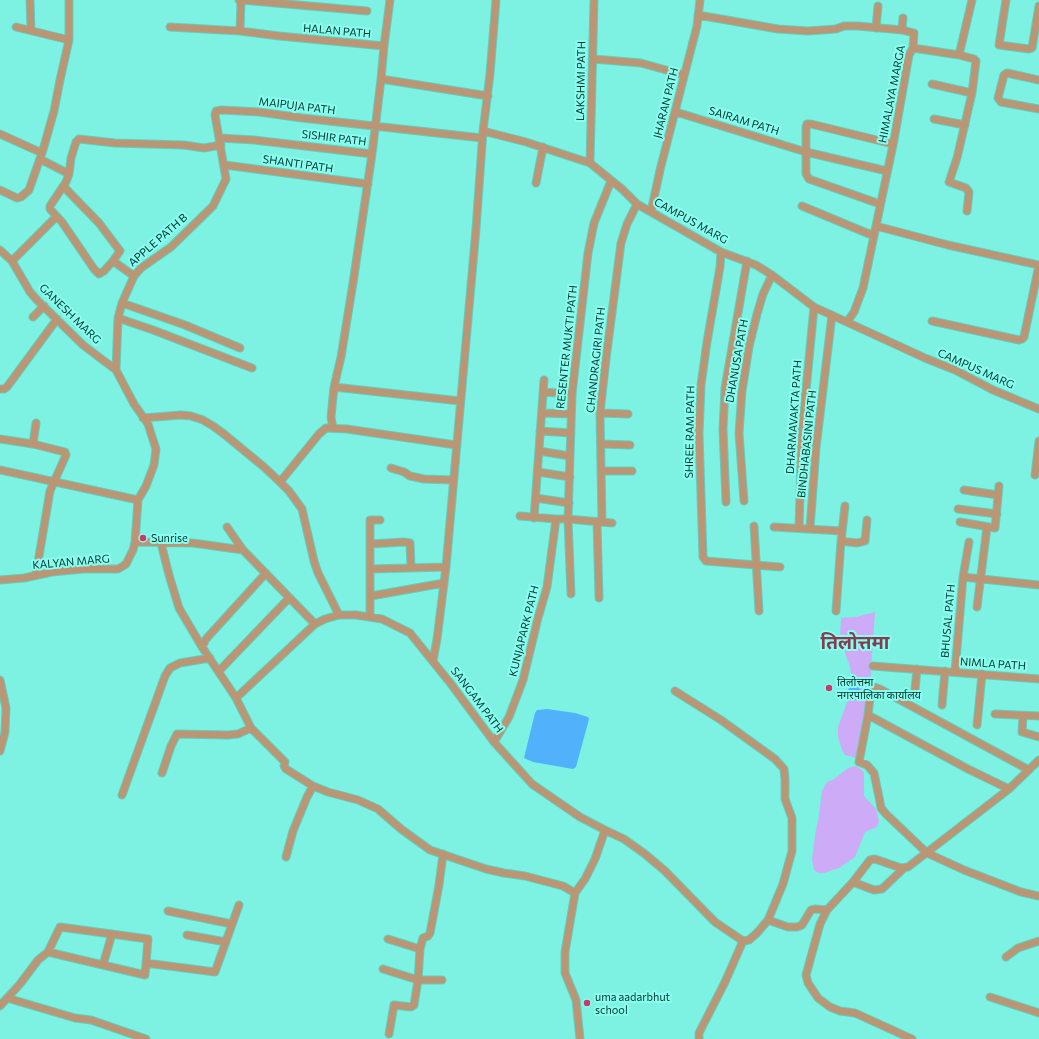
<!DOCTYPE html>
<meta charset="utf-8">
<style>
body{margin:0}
canvas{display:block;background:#7df1e2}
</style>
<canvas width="1039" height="1039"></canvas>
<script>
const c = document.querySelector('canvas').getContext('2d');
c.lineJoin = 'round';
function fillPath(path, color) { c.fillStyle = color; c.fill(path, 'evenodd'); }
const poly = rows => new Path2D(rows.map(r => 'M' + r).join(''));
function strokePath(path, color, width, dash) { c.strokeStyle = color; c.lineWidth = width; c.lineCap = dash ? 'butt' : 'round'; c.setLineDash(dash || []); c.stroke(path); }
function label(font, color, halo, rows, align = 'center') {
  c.font = font + ' Commissioner,"Noto Sans Devanagari",sans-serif'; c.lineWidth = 4; c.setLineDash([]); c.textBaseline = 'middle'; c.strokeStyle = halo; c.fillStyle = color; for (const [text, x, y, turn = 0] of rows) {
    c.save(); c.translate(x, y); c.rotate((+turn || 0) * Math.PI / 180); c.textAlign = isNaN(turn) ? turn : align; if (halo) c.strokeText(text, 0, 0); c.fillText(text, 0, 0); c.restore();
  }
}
fillPath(poly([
 [875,612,870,684,857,758,845,755,842,750,838,737,838,727,849,697,850,698,858,687,851,687,852,679,850,667,840,638,841,618,856,617],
 [856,766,862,770,864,773,864,796,876,809,879,821,877,827,865,832,855,857,839,868,824,873,818,873,814,870,812,859,816,829,818,822,822,791,827,782,834,779,848,768]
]), '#cdabf7');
fillPath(poly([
 '847 693a7 7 0 1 1 14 0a7 7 0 1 1-14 0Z',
 [547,709,575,713,588,717,589,719,576,767,573,769,533,762,524,758,535,713,537,710]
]), '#51b1fb');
const minor = poly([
 [30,0,31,30],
 [239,0,241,0,240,31],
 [241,0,367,11],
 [1006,0,999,45,1029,49,1032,48,1039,6],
 [698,15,778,29,808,31,836,29,844,26,858,26,902,30,914,33,913,48,909,55,894,140,863,288,854,312,847,322],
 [16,27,69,40],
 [170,27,240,31,279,36,384,46,381,79,488,96],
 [876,28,878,6],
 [902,30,903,18],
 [384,46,390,0],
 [913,48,959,55],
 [593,59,641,63,684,75],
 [1039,80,1007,73,1004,75,998,98,1001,102,1039,109],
 [932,84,972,93],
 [676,112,806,152,887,171],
 [934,119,965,125],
 [483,131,526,142,590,163,622,189,637,204,721,252,756,265,772,275,814,307,925,358,955,370,993,390,1039,409],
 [0,134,42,153],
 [220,138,254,140,372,154,381,79],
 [40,159,69,174],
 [590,163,594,0],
 [225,165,368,184],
 [536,183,543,147],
 [64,187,99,223,120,251,113,261,104,271,99,274,94,269,62,222,50,209,50,206,66,182,69,174,71,158,76,142,79,139,115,143,184,145,204,148,221,145],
 [0,190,17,198,21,197,29,190,43,150,54,111,60,80,69,40,69,0],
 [880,204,809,179,806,174,806,127,807,124,811,124,893,144],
 [802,206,874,236],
 [967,211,969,192,966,188,949,182,957,158,972,93,976,61,974,59,959,55,972,0],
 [651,212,660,170,697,26,700,0],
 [876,226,948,245,1039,265],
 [0,250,12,261,30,292,37,300,83,345,116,370,134,404,148,424,156,449,154,465,146,486,138,500,135,542,133,550,126,564,123,566,118,569,83,569,52,572,24,578,0,580],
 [721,252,720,267,707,342,701,385,699,434,703,557,706,561,780,567],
 [12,261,56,217],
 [113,261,134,276],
 [122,303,185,325,240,348],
 [33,317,44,306],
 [118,318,153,330,252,368],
 [932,321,1019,340,1022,339,1024,337,1039,265],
 [116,370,118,318,122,303,134,276,141,268,171,247,213,206,226,179,215,115,216,111,222,110,259,112,302,118,482,138],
 [334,387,460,401],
 [0,389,4,389,7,387,57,319],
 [543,392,572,394],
 [542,413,571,414],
 [600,413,628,414],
 [143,418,181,415,191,416,203,420,213,426,224,434,264,467,280,482],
 [333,428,331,417,334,387,341,357,353,283,372,154],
 [540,431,571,433],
 [0,439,33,444],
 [601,444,630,445],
 [539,451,570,456],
 [391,468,404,472,410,476,424,479,453,480],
 [0,470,138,500],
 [602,471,632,471],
 [538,472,570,477],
 [1035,475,1039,441],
 [964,490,998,495],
 [536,498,569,503],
 [744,501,739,433,742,391,749,347,757,314,763,294,772,275],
 [726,502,723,429,725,388,747,261],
 [958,509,997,514],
 [520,516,556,519,568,519,612,523],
 [534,518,544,380],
 [597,522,599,598],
 [602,522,600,413,606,359,621,243,627,224,637,204],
 [960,522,995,528,999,486],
 [754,526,759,611],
 [227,527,243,550],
 [774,527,842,531],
 [799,528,802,432,814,307],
 [810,528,816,448,832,315],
 [841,541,857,543,865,541,867,520],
 [135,542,193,543,243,550,315,624,325,619,339,615,356,615,382,619,410,633,451,684,494,742,532,784,580,817,605,830,595,859,585,879,575,893,565,952,565,973,576,1000,580,1039],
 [161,543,169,575,179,608,202,647,236,698,251,728,285,762,284,766,286,769,313,786,328,792,358,800,378,809,401,829,430,850,486,869,504,873,525,876,563,886,575,893],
 [370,544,404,542,410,543,411,567],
 [371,569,446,567],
 [36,574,50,491,66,455,65,452,33,444,36,423],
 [963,577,969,542],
 [571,594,568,519,572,394,588,253,594,223,611,181],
 [371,596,444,583],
 [977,607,987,527],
 [836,611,841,541,845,506],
 [339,615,318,573,314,561,302,509,289,491,280,482,319,434,326,428,347,429,456,445],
 [370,617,370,520,380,520],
 [202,647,206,639,266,573],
 [433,661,437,639,446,567,476,229,483,131,490,74,496,0],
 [873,666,1039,679],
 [219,671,289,598],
 [955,672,963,577,1039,585],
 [0,680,6,708,5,732,0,751],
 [915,690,917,669],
 [675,691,721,720,775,759,784,769,785,779,785,799,792,818,792,851,783,884,768,920],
 [236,698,315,624],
 [942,705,945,671],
 [995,714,1039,716],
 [868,715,968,769,1009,789],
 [1023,716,1022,732,1039,737],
 [977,725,982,674],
 [494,742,509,717,523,680,538,618,547,587,556,519],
 [1029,770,880,689,874,687,871,689,868,715,859,762,867,765,874,773,880,802,881,808,886,814,927,853,964,870,1021,892,1039,896],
 [162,773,171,746,177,734,228,735,238,734,251,728],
 [122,795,165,676,170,668,180,663,210,658],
 [605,830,624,839,645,854,665,871,715,922,743,941,749,940,757,933,768,920,788,927,797,927,802,925,811,910,815,909,827,910],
 [286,857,293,831,307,797,313,786],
 [853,882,874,890,882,889,904,868],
 [168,911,232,924],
 [187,935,226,942],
 [388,939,420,949],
 [1006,957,1018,948,1039,941],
 [146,963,215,972,239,905],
 [103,965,112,934],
 [383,969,418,980,442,980],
 [990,997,1039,1013],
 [7,998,75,1018,91,1020,146,1039],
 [0,1006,20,984,38,960,48,952,60,927,148,939,145,975,48,952],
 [389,1034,394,1005,411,1007,414,1005,418,980,420,949,423,938,428,936,430,933,439,885,443,854],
 [699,1039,699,1033,725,982,743,941],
 [912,1039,855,1013,840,1011,830,1007,818,998,808,983,806,975,820,924,827,910,853,882,870,860,875,859,901,868,908,867,1009,789,1039,760]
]);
strokePath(minor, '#64ccbe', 9);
strokePath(minor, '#ba9675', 7);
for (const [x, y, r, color] of [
 [143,538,4,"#c73a69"],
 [829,688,4,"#c73a69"],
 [587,1003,4,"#c73a69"]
]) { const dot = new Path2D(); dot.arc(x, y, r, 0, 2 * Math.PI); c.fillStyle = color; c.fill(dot); strokePath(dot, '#8afff0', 1.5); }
label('11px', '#003630', '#8afff0', [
 ["HALAN PATH",337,31,5],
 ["LAKSHMI PATH",581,81,-89],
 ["HIMALAYA MARGA",892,94,-79],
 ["JHARAN PATH",666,103,-76],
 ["MAIPUJA PATH",297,106,7],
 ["SAIRAM PATH",744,121,17],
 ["SISHIR PATH",334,138,7],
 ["SHANTI PATH",298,164,8],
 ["CAMPUS MARG",691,221,29],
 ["APPLE PATH B",158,240,-41],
 ["GANESH MARG",70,314,44],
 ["RESENTER MUKTI PATH",567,347,-84],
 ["CHANDRAGIRI PATH",596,360,-84],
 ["DHANUSA PATH",737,361,-80],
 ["CAMPUS MARG",976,369,24],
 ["DHARMAVAKTA PATH",794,417,-86],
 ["SHREE RAM PATH",690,432,-89],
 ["BINDHABASINI PATH",807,444,-84],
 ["KALYAN MARG",71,562,-5],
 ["BHUSAL PATH",948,621,-85],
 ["KUNJAPARK PATH",524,631,-76],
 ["NIMLA PATH",993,664,4],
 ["SANGAM PATH",477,700,53]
]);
label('11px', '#003630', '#8afff0', [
 ["Sunrise",151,538],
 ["तिलोत्तमा",837,682],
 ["नगरपालिका कार्यालय",837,695],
 ["uma aadarbhut",595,997],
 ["school",595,1010]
], 'left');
label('bold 19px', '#843d50', '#8afff0', [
 ["तिलोत्तमा",855,643]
]);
</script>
